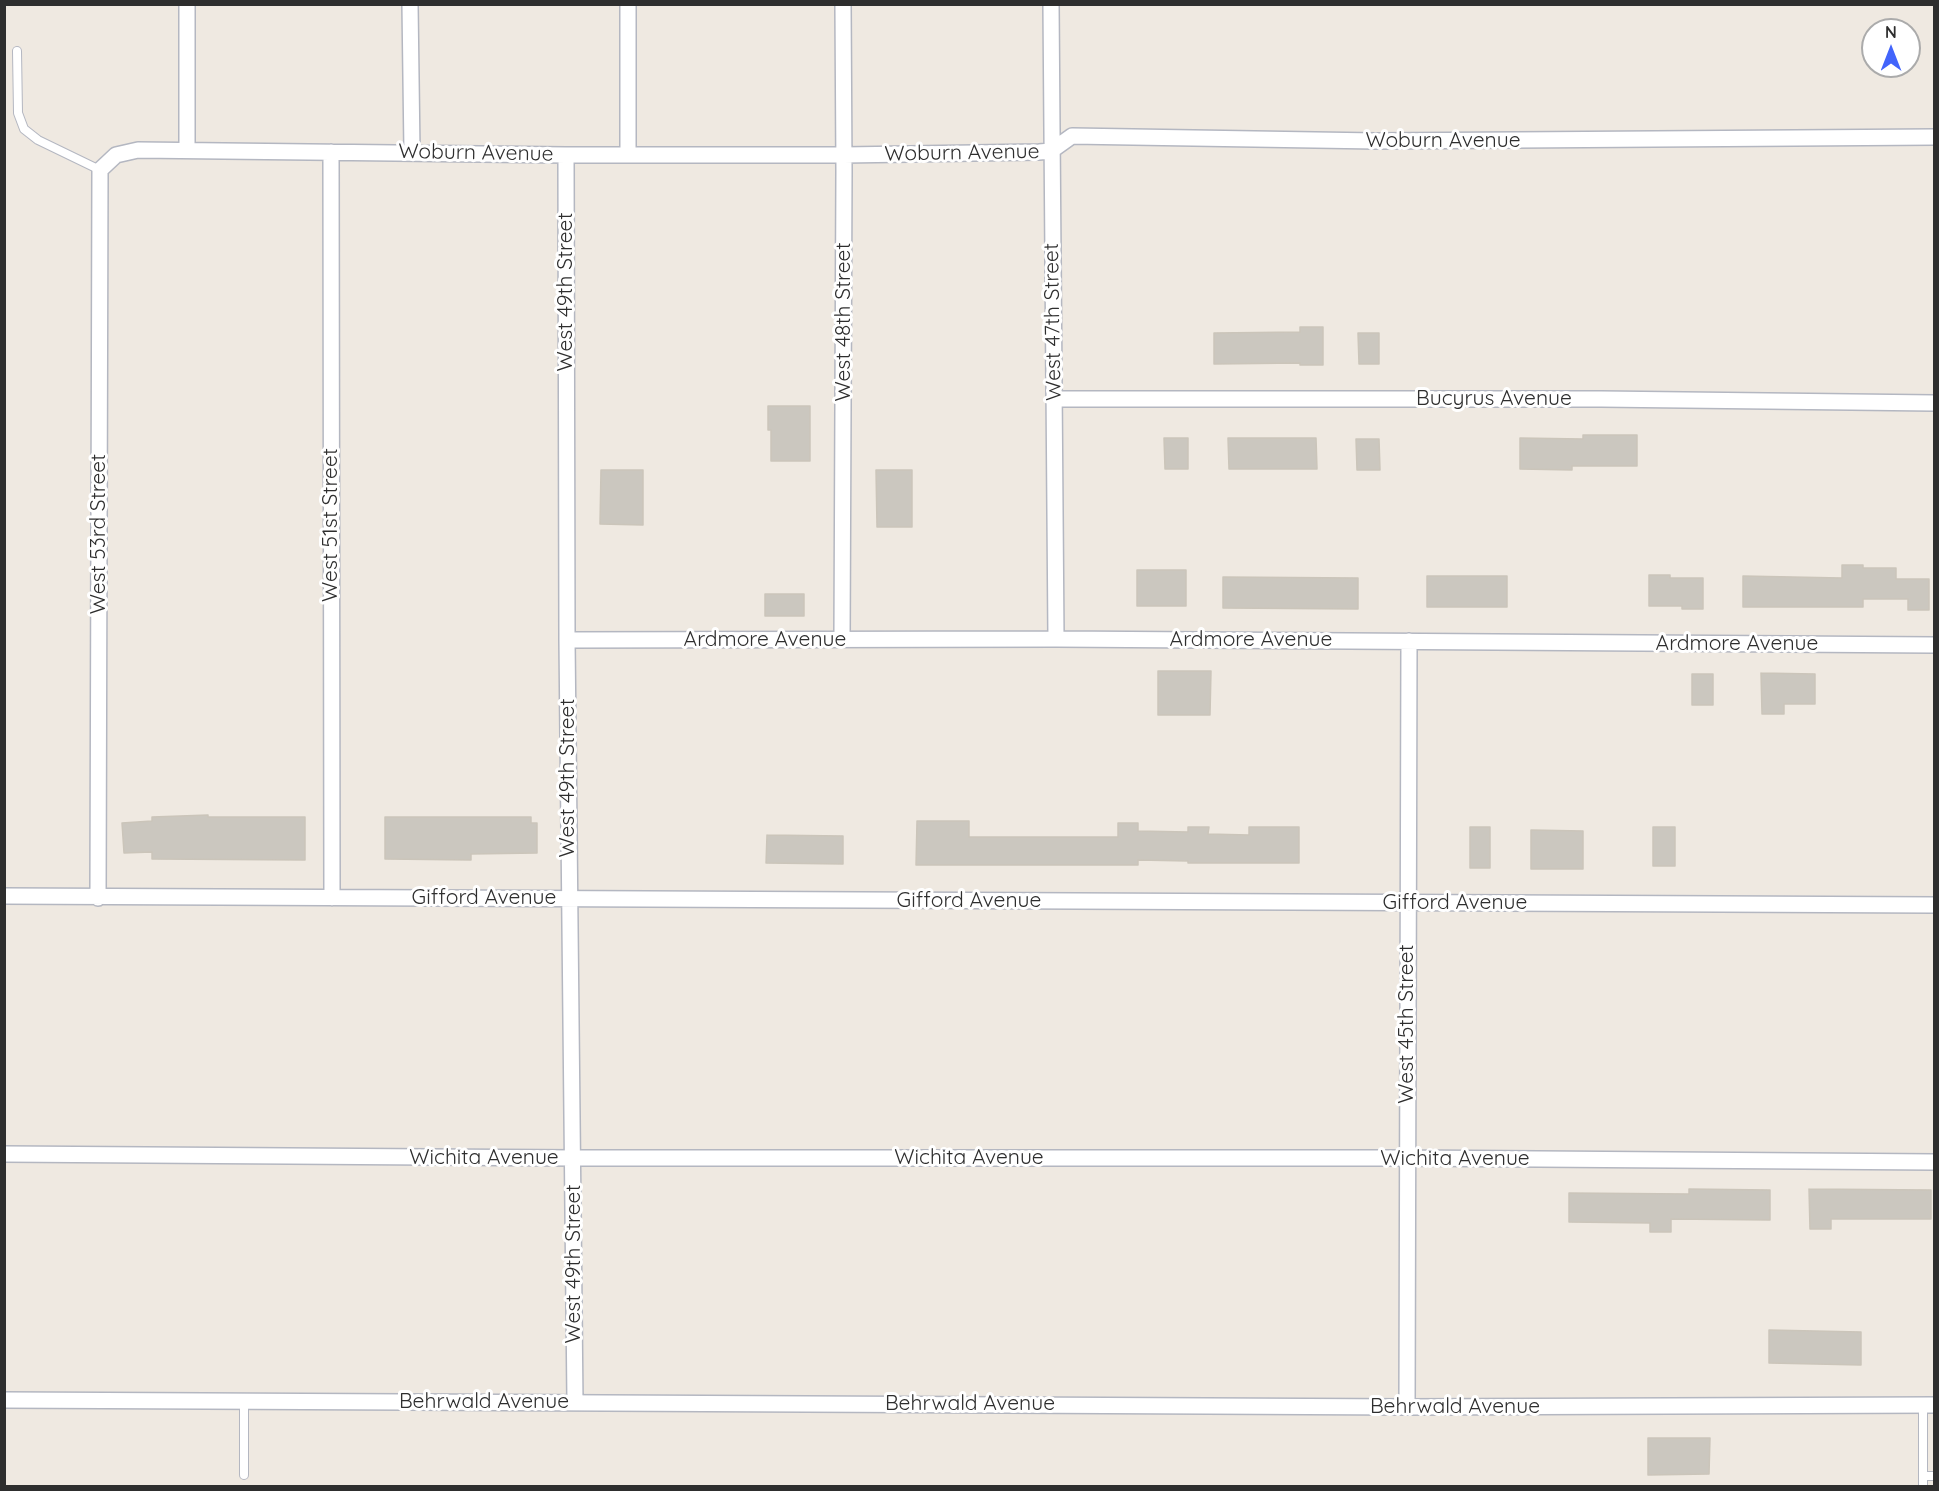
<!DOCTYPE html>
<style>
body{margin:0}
#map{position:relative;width:1939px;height:1491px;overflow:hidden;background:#efe9e1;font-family:Quicksand,sans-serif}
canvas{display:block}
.frame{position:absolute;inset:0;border:6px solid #2e2e2e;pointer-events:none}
.north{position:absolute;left:1861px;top:18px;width:60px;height:60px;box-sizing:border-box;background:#fff;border:2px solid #ababab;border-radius:50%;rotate:0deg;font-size:16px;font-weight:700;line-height:24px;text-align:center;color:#2e2e2e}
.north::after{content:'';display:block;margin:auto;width:21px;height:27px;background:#4264fb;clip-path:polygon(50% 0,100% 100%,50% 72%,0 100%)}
</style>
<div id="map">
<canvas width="1939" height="1491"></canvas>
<div class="frame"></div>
<div class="north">N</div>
</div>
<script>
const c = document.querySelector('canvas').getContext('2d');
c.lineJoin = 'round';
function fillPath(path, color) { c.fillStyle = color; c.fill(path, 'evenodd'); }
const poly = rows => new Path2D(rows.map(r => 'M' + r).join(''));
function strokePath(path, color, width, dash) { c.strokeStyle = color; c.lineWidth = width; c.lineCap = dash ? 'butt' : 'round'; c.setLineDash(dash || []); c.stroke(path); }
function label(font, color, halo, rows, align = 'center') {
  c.font = font + ' Quicksand,sans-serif'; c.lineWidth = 6; c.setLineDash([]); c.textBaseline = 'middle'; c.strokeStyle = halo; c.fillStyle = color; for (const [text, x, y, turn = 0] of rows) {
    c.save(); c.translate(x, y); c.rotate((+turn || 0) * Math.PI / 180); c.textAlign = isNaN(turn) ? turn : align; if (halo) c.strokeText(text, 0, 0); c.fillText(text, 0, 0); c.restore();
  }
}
const building = poly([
 [1300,327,1323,327,1323,365,1300,365,1300,363,1214,364,1214,333,1300,332,1300,327],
 [1358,333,1379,333,1379,364,1359,364,1358,333],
 [768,406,810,406,810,461,771,461,771,430,768,430,768,406],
 [1583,435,1637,435,1637,466,1572,466,1572,470,1520,469,1520,438,1583,439,1583,435],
 [1164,438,1188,438,1188,469,1165,469,1164,438],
 [1228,438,1316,438,1317,469,1229,469,1228,438],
 [1356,439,1379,439,1380,470,1357,470,1356,439],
 [601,470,643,470,643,525,600,524,601,470],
 [876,470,912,470,912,527,877,527,876,470],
 [1842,565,1863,565,1863,568,1896,568,1896,579,1929,579,1929,610,1908,610,1908,599,1863,599,1863,607,1743,607,1743,576,1842,578,1842,565],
 [1137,570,1186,570,1186,606,1137,606,1137,570],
 [1649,575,1670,575,1670,578,1703,578,1703,609,1682,609,1682,606,1649,606,1649,575],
 [1427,576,1507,576,1507,607,1427,607,1427,576],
 [1223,577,1358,578,1358,609,1223,608,1223,577],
 [765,594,804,594,804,616,765,616,765,594],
 [1158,671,1211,671,1210,715,1158,715,1158,671],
 [1761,673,1815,674,1815,704,1784,704,1784,714,1762,714,1761,673],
 [1692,674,1713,674,1713,705,1692,705,1692,674],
 [208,815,208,817,305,817,305,860,152,859,152,852,124,853,122,823,152,821,152,817,208,815],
 [385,817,531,817,531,823,537,823,537,853,471,854,471,860,385,859,385,817],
 [917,821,969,821,969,837,1118,837,1118,823,1138,823,1138,831,1188,832,1188,827,1209,827,1208,834,1249,835,1249,827,1299,827,1299,863,1188,863,1188,861,1138,860,1138,865,916,865,917,821],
 [1470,827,1490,827,1490,868,1470,868,1470,827],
 [1653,827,1675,827,1675,866,1653,866,1653,827],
 [1531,830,1583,831,1583,869,1531,869,1531,830],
 [767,835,843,836,843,864,766,863,767,835],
 [1689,1189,1770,1190,1770,1220,1671,1219,1671,1232,1650,1232,1650,1223,1569,1222,1569,1193,1689,1194,1689,1189],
 [1809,1189,1931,1190,1931,1219,1831,1219,1831,1229,1810,1229,1809,1189],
 [1769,1330,1861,1332,1861,1365,1769,1363,1769,1330],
 [1648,1438,1710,1438,1709,1474,1648,1475,1648,1438]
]);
fillPath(building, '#cbc7bf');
strokePath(building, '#cbc5ba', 1.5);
const service = poly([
 [17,51,18,113,24,129,38,140,100,170],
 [1923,1405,1923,1486],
 [244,1475,244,1402],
 [1923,1476,1934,1476]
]);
const minor = poly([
 [187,4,187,150],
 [410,4,412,152],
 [628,4,628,155],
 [1051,4,1056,639],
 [331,152,332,898],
 [566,155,567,640,575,1402],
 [1054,399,1601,399,1934,403],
 [842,639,844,171,843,4],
 [567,640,1056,639,1934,645],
 [4,896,1934,905],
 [98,898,100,170,116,155,138,150,566,155,844,155,1039,152,1051,151,1072,136,1376,141,1934,137],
 [4,1154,573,1158,1407,1158,1934,1162],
 [4,1400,1407,1407,1934,1405],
 [1407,1407,1409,641]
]);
strokePath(service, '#b4b7c1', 10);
strokePath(minor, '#b4b7c1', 18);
strokePath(service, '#fff', 8);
strokePath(minor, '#fff', 15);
label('21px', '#2e2e2e', '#fff', [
 ["Woburn Avenue",1443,141],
 ["Woburn Avenue",476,153,1],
 ["Woburn Avenue",962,153,-1],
 ["West 49th Street",566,292,-90],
 ["West 48th Street",844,322,-90],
 ["West 47th Street",1053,322,-91],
 ["Bucyrus Avenue",1494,399],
 ["West 51st Street",331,525,-90],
 ["West 53rd Street",99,534,-90],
 ["Ardmore Avenue",765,640],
 ["Ardmore Avenue",1251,640],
 ["Ardmore Avenue",1737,644],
 ["West 49th Street",568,778,-90],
 ["Gifford Avenue",484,898],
 ["Gifford Avenue",969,901],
 ["Gifford Avenue",1455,903],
 ["West 45th Street",1407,1024,-90],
 ["Wichita Avenue",484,1158],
 ["Wichita Avenue",969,1158],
 ["Wichita Avenue",1455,1159],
 ["West 49th Street",574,1264,-90],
 ["Behrwald Avenue",484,1402],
 ["Behrwald Avenue",970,1404],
 ["Behrwald Avenue",1455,1407]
]);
</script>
